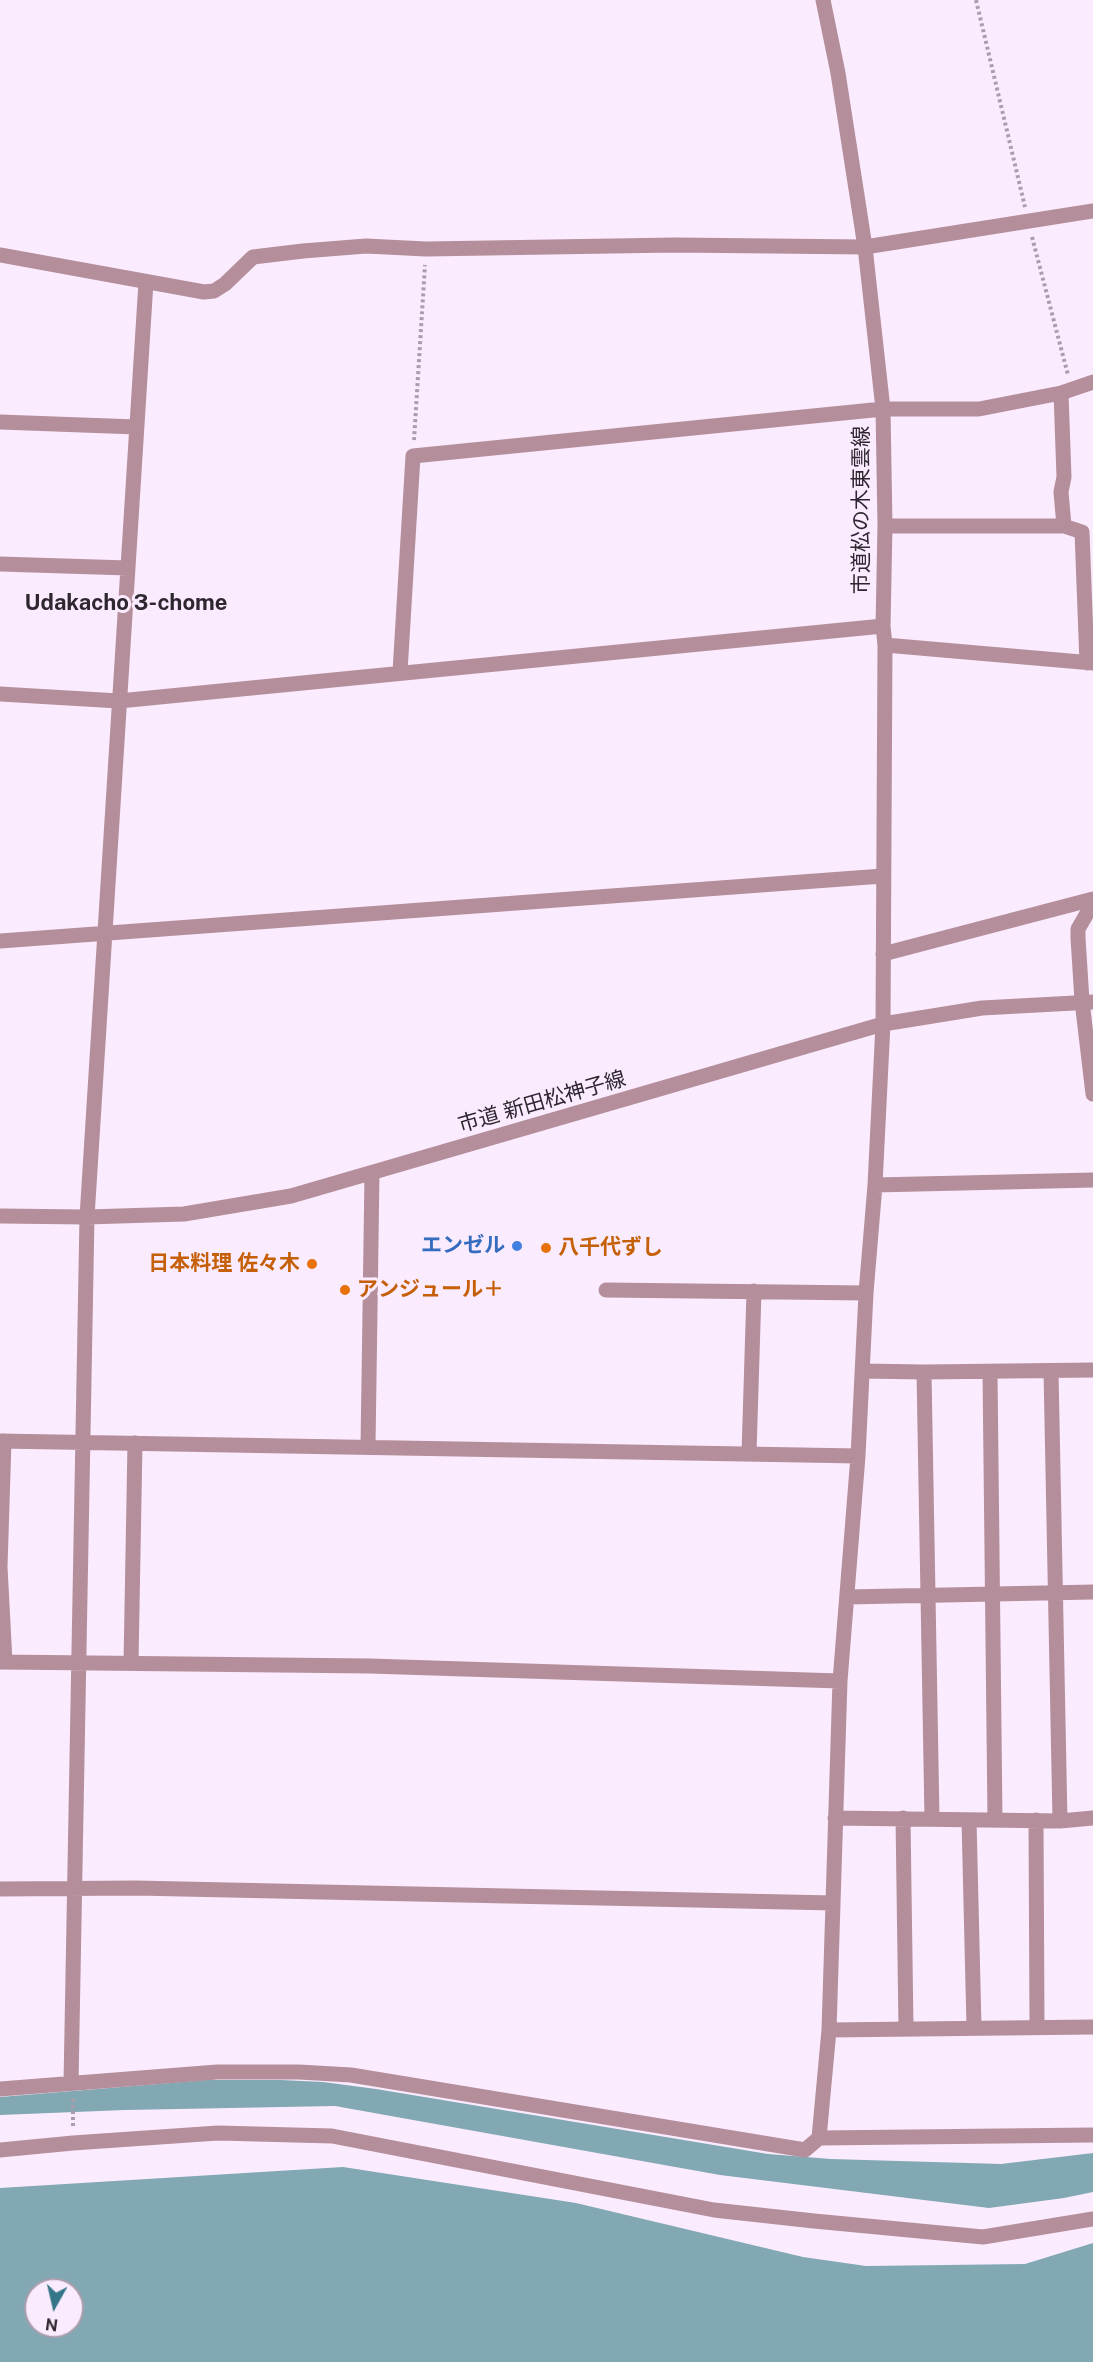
<!DOCTYPE html>
<meta charset="utf-8">
<style>
body{margin:0}
#map{position:relative;width:1093px;height:2362px;overflow:hidden;background:#fbebfe;font-family:"Public Sans",sans-serif}
canvas{display:block}
.north{position:absolute;left:24px;top:2278px;width:60px;height:60px;box-sizing:border-box;background:#fbebfe;border:2px solid #a99dac;border-radius:50%;rotate:188deg;font-size:16px;font-weight:700;line-height:24px;text-align:center;color:#2e2730}
.north::after{content:'';display:block;margin:auto;width:21px;height:27px;background:#357689;clip-path:polygon(50% 0,100% 100%,50% 72%,0 100%)}
</style>
<div id="map">
<canvas width="1093" height="2362"></canvas>
<div class="north">N</div>
</div>
<script>
const c = document.querySelector('canvas').getContext('2d');
c.lineJoin = 'round';
function fillPath(path, color) { c.fillStyle = color; c.fill(path, 'evenodd'); }
const poly = rows => new Path2D(rows.map(r => 'M' + r).join(''));
function strokePath(path, color, width, dash) { c.strokeStyle = color; c.lineWidth = width; c.lineCap = dash ? 'butt' : 'round'; c.setLineDash(dash || []); c.stroke(path); }
function label(font, color, halo, rows, align = 'center') {
  c.font = font + ' "Public Sans","Noto Sans JP",sans-serif'; c.lineWidth = 6; c.setLineDash([]); c.textBaseline = 'middle'; c.strokeStyle = halo; c.fillStyle = color; for (const [text, x, y, turn = 0] of rows) {
    c.save(); c.translate(x, y); c.rotate((+turn || 0) * Math.PI / 180); c.textAlign = isNaN(turn) ? turn : align; if (halo) c.strokeText(text, 0, 0); c.fillText(text, 0, 0); c.restore();
  }
}
fillPath(poly([
 [206,2080,281,2080,323,2082,376,2089,768,2154,831,2159,1001,2164,1093,2153,1093,2192,1064,2198,989,2208,720,2175,335,2106,125,2110,0,2115,0,2097],
 [343,2167,576,2203,803,2257,866,2266,1025,2264,1093,2243,1093,2362,0,2362,0,2188],
 [36,2290,72,2290,72,2326,36,2326]
]), '#82a8b3');
strokePath(poly([
 [976,0,1025,207],
 [1032,237,1068,375],
 [414,440,425,265],
 [73,2099,73,2127]
]), '#aa9ead', 4, [3, 3]);
strokePath(poly([
 [0,255,204,292,214,291,225,284,253,257,303,251,366,246,426,249,675,245,865,247,1093,211],
 [1061,393,1064,477,1061,492,1064,526,1082,532,1087,663],
 [0,422,137,427],
 [885,526,1064,526],
 [0,564,128,568],
 [885,645,1093,663],
 [400,672,413,456,883,409,979,409,1061,393,1093,382],
 [0,694,119,701,883,626],
 [1093,903,1078,929,1078,938,1082,1001,1093,1094],
 [0,941,883,876],
 [883,954,1093,899],
 [875,1185,1093,1180],
 [0,1216,87,1217,184,1214,291,1196,883,1024,982,1008,1093,1002],
 [606,1290,866,1293],
 [864,1371,924,1372,1093,1370],
 [1051,1371,1060,1821],
 [924,1372,932,1819],
 [990,1372,995,1820],
 [0,1441,858,1456],
 [4,1441,0,1567,5,1662],
 [368,1447,372,1173],
 [749,1454,754,1291],
 [847,1597,1093,1592],
 [0,1662,370,1666,840,1681],
 [131,1663,135,1443],
 [835,1818,1060,1821,1093,1818],
 [903,1818,906,2028],
 [969,1820,974,2027],
 [1036,1820,1037,2026],
 [0,1889,136,1888,833,1903],
 [829,2030,1093,2027],
 [71,2083,87,1217,146,282],
 [0,2089,217,2072,299,2072,351,2075,805,2150,819,2138,1093,2135],
 [819,2138,829,2030,840,1681,858,1456,866,1293,875,1185,883,1024,885,645,883,626,885,526,883,409,865,247,838,73,823,0],
 [0,2150,73,2143,218,2133,332,2136,714,2210,814,2221,983,2237,1093,2219]
]), '#b48f9b', 15);
for (const [x, y, r, color] of [
 [517,1246,6,"#3f7fe0"],
 [546,1248,6,"#e8710a"],
 [312,1264,6,"#e8710a"],
 [345,1290,6,"#e8710a"]
]) { const dot = new Path2D(); dot.arc(x, y, r, 0, 2 * Math.PI); c.fillStyle = color; c.fill(dot); strokePath(dot, '#fbebfe', 2); }
label('21px', '#2e2730', '#fbebfe', [
 ["市道松の木東雲線",862,510,-90],
 ["市道 新田松神子線",542,1102,-16]
]);
label('bold 21px', '#366cbe', '#fbebfe', [
 ["エンゼル",505,1246]
], 'right');
label('bold 21px', '#c56008', '#fbebfe', [
 ["八千代ずし",558,1248],
 ["日本料理 佐々木",300,1264,"right"],
 ["アンジュール＋",357,1290]
], 'left');
label('bold 22px', '#2e2730', '#fbebfe', [
 ["Udakacho 3-chome",126,603]
]);
</script>
